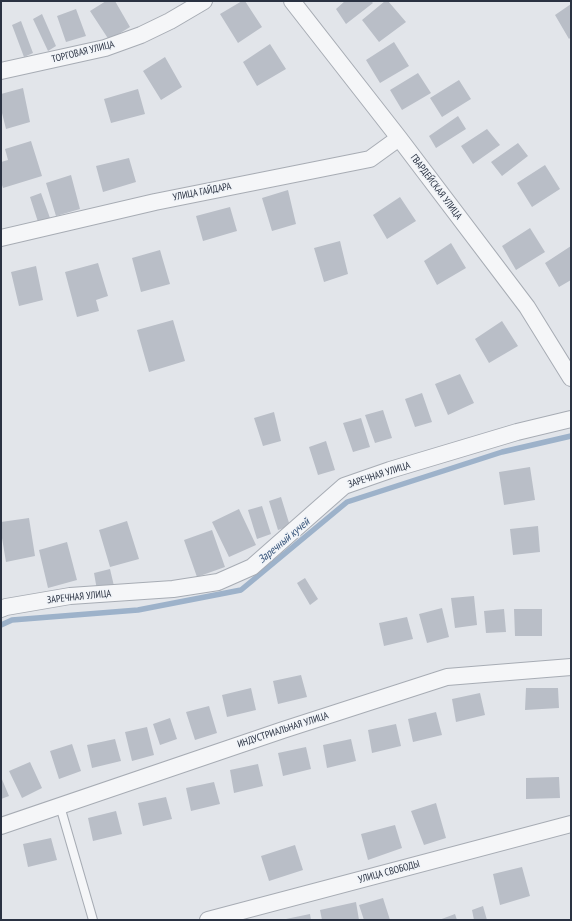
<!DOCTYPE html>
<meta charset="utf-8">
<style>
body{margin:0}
#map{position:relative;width:572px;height:921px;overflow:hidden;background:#e2e5ea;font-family:"PT Sans Narrow",sans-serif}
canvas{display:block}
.frame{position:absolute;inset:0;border:2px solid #2a3242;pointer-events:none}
</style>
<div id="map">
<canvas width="572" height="921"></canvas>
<div class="frame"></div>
</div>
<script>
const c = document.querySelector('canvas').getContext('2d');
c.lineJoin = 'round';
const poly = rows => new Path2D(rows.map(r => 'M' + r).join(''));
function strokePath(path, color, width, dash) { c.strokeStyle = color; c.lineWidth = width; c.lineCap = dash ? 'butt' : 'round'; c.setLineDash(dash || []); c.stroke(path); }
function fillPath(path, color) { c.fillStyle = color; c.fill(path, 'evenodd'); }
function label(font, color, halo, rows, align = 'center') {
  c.font = font + ' "PT Sans Narrow",sans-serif'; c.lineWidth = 3; c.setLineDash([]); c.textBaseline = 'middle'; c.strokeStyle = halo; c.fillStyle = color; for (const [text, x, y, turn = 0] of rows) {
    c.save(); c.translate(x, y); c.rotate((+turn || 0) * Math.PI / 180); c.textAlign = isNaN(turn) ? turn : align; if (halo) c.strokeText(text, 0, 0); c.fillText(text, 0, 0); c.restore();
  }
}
strokePath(poly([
 [1,625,12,620,138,610,241,590,347,502,502,452,571,436]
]), '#9db2ca', 5.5);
fillPath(poly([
 [106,1,115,1,130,27,109,40,90,11],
 [242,1,245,1,262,27,238,43,220,14],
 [345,1,371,1,373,3,346,24,336,9],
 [385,1,388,1,406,22,379,42,362,20],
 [571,4,571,37,569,39,555,15],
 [76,9,86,36,66,42,57,16],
 [42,14,56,46,48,51,33,19],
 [21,21,33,53,24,57,12,25],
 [394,42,409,66,380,83,366,60],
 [270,44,286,69,257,86,243,62],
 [165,57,182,87,161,100,143,71],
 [418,73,431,93,402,110,390,90],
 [459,80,471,99,442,117,430,98],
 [23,88,30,122,6,129,1,109,1,94],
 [138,89,145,114,111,123,104,99],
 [458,116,466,129,436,148,429,136],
 [487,129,500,145,473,164,461,146],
 [31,141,42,176,3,188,1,182,1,162,8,160,5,149],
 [518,143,528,156,502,176,491,162],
 [129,158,136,182,103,192,96,166],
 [545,165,560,189,532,207,517,183],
 [71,175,80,209,56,216,46,183],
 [288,190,296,224,272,231,262,198],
 [41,193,50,218,38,222,30,197],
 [400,197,416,221,387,239,373,215],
 [230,207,237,231,203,241,196,216],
 [530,228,545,252,516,270,502,246],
 [340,241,348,274,324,282,314,248],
 [451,243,466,268,437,285,424,261],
 [571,246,571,280,559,287,545,263],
 [160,250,170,284,141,292,132,258],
 [98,263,108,296,96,300,99,311,77,317,65,272],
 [36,266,43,300,19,306,11,272],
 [173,320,185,361,149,372,137,330],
 [502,321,518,346,489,363,475,339],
 [460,374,474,403,448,415,435,384],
 [422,393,432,422,415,427,405,399],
 [383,410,392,438,375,443,365,415],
 [274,412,281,441,263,446,254,418],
 [361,418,370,447,353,452,343,423],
 [326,441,335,470,318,475,309,447],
 [530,467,535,500,504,505,499,472],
 [281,497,290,526,278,530,269,501],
 [262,506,271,534,257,539,248,510],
 [239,509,256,545,229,557,212,522],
 [29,518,35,556,6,562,1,532,1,522],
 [127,521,139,559,110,567,99,530],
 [538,526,540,552,513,555,510,529],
 [212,530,225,567,197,577,184,540],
 [67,542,77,580,48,588,39,550],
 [110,569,114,586,97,590,94,573],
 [305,578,318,599,310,605,297,583],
 [474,596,477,625,455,628,451,598],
 [442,608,449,637,427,643,419,614],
 [504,609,506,632,486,633,484,611],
 [514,609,542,609,542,636,515,636],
 [407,617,413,639,384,646,379,623],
 [301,675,307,697,278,704,273,681],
 [251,688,256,710,227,717,222,695],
 [526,688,558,688,559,708,525,710],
 [480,693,485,715,456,722,452,699],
 [209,706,217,733,195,740,186,712],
 [436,712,442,735,413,742,408,719],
 [170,718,177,739,160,745,153,724],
 [396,724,401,746,372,753,368,730],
 [147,727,154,755,132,761,125,732],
 [115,739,121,761,92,768,87,745],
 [351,739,356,761,327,768,323,745],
 [72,744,81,771,59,779,50,751],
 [306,747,311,769,283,776,278,753],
 [30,762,42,788,22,798,9,771],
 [258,764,263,786,234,793,230,770],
 [1,777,9,796,1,799],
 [559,777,560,798,526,799,526,778],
 [214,782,220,804,191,811,186,788],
 [166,797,172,819,143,826,138,803],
 [436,803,446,838,424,845,411,811],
 [116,811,122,834,93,841,88,818],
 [395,825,402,848,368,860,361,834],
 [51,838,57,860,28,867,23,844],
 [295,845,303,870,269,881,261,856],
 [522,867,530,896,500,905,493,874],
 [383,898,390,920,364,920,359,905],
 [356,902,359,920,322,920,320,910],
 [483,906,487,920,474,920,472,910],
 [310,914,311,920,286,920,286,919],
 [455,914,457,920,439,920]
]), '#b9bec7');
const lane = poly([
 [60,806,93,920]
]);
const street = poly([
 [292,1,399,138,527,307,571,378],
 [1,71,105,48,141,35,170,21,204,1],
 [1,238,155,202,370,159,399,138],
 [1,609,6,607,70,596,173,589,218,582,252,567,344,486,390,470,517,432,571,419],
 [1,826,283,730,447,677,571,667],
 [208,920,571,824]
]);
strokePath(lane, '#a7acb4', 10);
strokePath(street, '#a7acb4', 18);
strokePath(lane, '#f5f6f8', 8);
strokePath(street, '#f5f6f8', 16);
label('10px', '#2a3242', '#f1f4f8', [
 ["ТОРГОВАЯ УЛИЦА",83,52,-14],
 ["ГВАРДЕЙСКАЯ УЛИЦА",436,187,53],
 ["УЛИЦА ГАЙДАРА",202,192,-11],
 ["ЗАРЕЧНАЯ УЛИЦА",379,475,-18],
 ["ЗАРЕЧНАЯ УЛИЦА",79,597,-6],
 ["ИНДУСТРИАЛЬНАЯ УЛИЦА",283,730,-18],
 ["УЛИЦА СВОБОДЫ",389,872,-15]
]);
label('italic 11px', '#335177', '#f1f4f8', [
 ["Заречный кучей",284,541,-40]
]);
</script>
